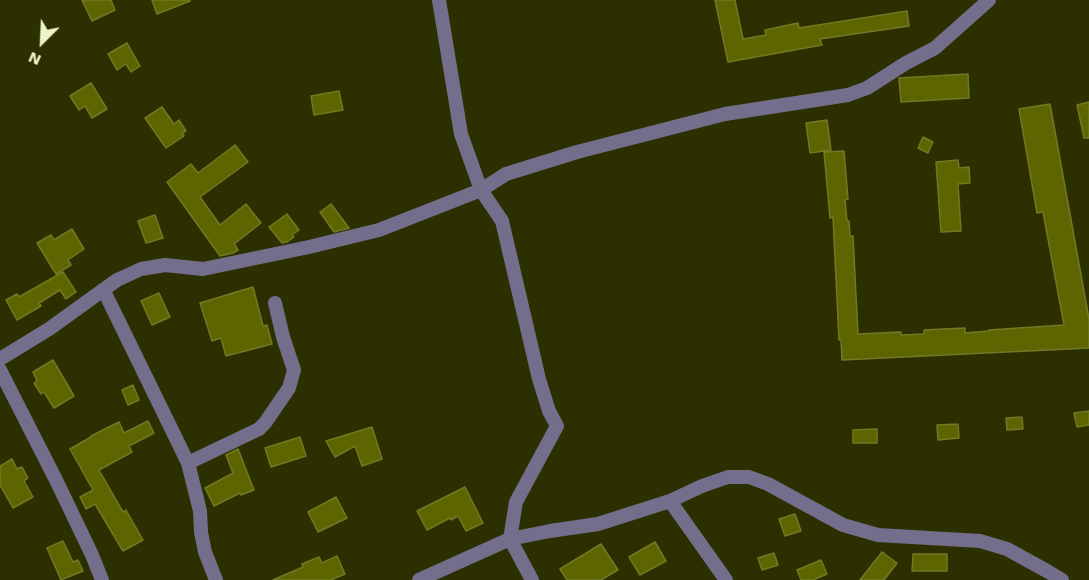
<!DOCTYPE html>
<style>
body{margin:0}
#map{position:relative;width:1089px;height:580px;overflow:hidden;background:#2c3001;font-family:"Work Sans",sans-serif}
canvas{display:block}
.north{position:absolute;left:12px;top:12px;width:60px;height:60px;-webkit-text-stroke:4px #2c3001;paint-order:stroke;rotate:204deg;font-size:16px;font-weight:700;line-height:24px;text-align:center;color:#ecf3c9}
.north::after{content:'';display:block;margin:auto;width:21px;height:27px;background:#ecf3c9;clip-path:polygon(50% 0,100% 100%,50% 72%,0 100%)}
</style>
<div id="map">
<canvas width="1089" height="580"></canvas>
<div class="north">N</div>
</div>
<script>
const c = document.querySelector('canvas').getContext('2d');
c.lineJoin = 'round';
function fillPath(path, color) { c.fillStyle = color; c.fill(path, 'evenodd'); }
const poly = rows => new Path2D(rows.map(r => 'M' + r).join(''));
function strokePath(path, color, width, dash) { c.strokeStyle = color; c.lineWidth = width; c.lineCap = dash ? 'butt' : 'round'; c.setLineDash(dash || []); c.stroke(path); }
const building = poly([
 [82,0,111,0,115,10,92,21,82,0],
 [152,0,190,0,190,1,157,14,152,0],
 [715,0,735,0,743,39,766,35,765,30,798,23,799,28,907,11,909,26,820,39,822,45,728,62,715,0],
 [127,43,140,66,131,72,126,64,117,70,108,54,127,43],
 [968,74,969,98,901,102,899,78,968,74],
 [91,83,107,109,92,118,85,106,79,110,70,96,91,83],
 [339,91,343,110,314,115,311,96,339,91],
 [1089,102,1089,138,1084,138,1077,105,1089,102],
 [1050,104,1089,319,1089,348,842,360,841,340,839,340,833,217,830,218,824,152,844,151,848,199,845,200,847,221,849,221,850,236,853,236,858,334,901,332,901,335,924,334,924,330,965,328,965,333,989,331,989,330,1064,325,1043,212,1037,213,1019,109,1050,104],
 [162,107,174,124,179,120,186,131,182,133,184,136,166,148,145,118,162,107],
 [827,120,831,150,810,153,806,123,827,120],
 [923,137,933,142,928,153,918,148,923,137],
 [235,145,248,162,200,197,220,225,246,204,261,223,234,244,238,250,233,253,220,256,167,182,191,164,198,173,235,145],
 [958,160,959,168,969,167,970,183,958,184,961,231,941,232,936,162,958,160],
 [331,204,349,228,334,232,320,212,331,204],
 [287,214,299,230,292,235,294,237,287,242,282,243,269,227,287,214],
 [155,215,163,238,146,243,138,221,155,215],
 [72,229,84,249,68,260,71,265,56,274,37,243,51,235,54,240,72,229],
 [63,272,76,292,66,299,60,290,39,303,41,306,17,320,6,300,17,294,19,297,63,272],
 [253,287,263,326,267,325,272,344,226,356,221,338,212,341,200,303,253,287],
 [159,293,170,317,152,325,141,301,159,293],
 [53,360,74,396,54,408,44,392,41,394,34,383,37,381,33,372,53,360],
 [133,385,139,400,128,405,122,390,133,385],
 [1089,411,1089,425,1077,427,1074,413,1089,411],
 [1022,417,1023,429,1007,430,1006,418,1022,417],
 [148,421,154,433,129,446,132,452,99,470,123,512,126,510,143,540,123,551,95,504,86,509,80,497,93,490,70,449,91,437,91,436,119,422,124,433,148,421],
 [958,424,959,438,938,440,937,425,958,424],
 [372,427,382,459,362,466,355,446,335,457,326,441,372,427],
 [877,429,877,443,853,443,853,430,877,429],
 [300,437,306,456,271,467,265,448,300,437],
 [238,449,254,490,241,495,240,493,214,506,205,488,233,473,226,455,238,449],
 [12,459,17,469,22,467,28,478,24,481,33,497,13,508,0,485,0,466,12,459],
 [465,487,483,523,466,531,458,516,451,520,450,518,427,530,417,511,465,487],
 [336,497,347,518,318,532,308,512,336,497],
 [795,514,801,531,785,536,779,519,795,514],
 [63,541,73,562,78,560,83,571,61,580,47,548,63,541],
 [655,542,666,561,640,575,629,557,655,542],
 [601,544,618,570,601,580,567,580,560,569,601,544],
 [882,552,897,563,884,580,860,580,882,552],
 [774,553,778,565,762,570,758,558,774,553],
 [913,554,947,554,947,571,912,571,913,554],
 [337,556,345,574,331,580,273,580,303,567,302,564,319,557,322,563,337,556],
 [821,560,827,574,813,580,801,580,797,570,821,560]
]);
fillPath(building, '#5e6500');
strokePath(building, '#717a22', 1.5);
strokePath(poly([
 [104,291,188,463],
 [0,359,49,329,117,280,141,269,165,265,203,269,309,247,379,230,481,190,506,174,577,152,725,114,848,95,867,88,906,63,935,48,989,0],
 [0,370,57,482,92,555,102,580],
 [670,501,726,580],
 [216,580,205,552,201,532,200,511,188,463,259,429,265,423,289,388,294,370,283,337,275,303],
 [419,580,510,539,516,502,557,426,549,411,539,379,502,221,481,190,461,134,439,0],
 [532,580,510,539,550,531,598,524,670,501,702,486,728,477,749,477,768,484,843,525,878,535,980,541,1007,549,1047,571,1062,580]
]), '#746e8d', 14);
</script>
